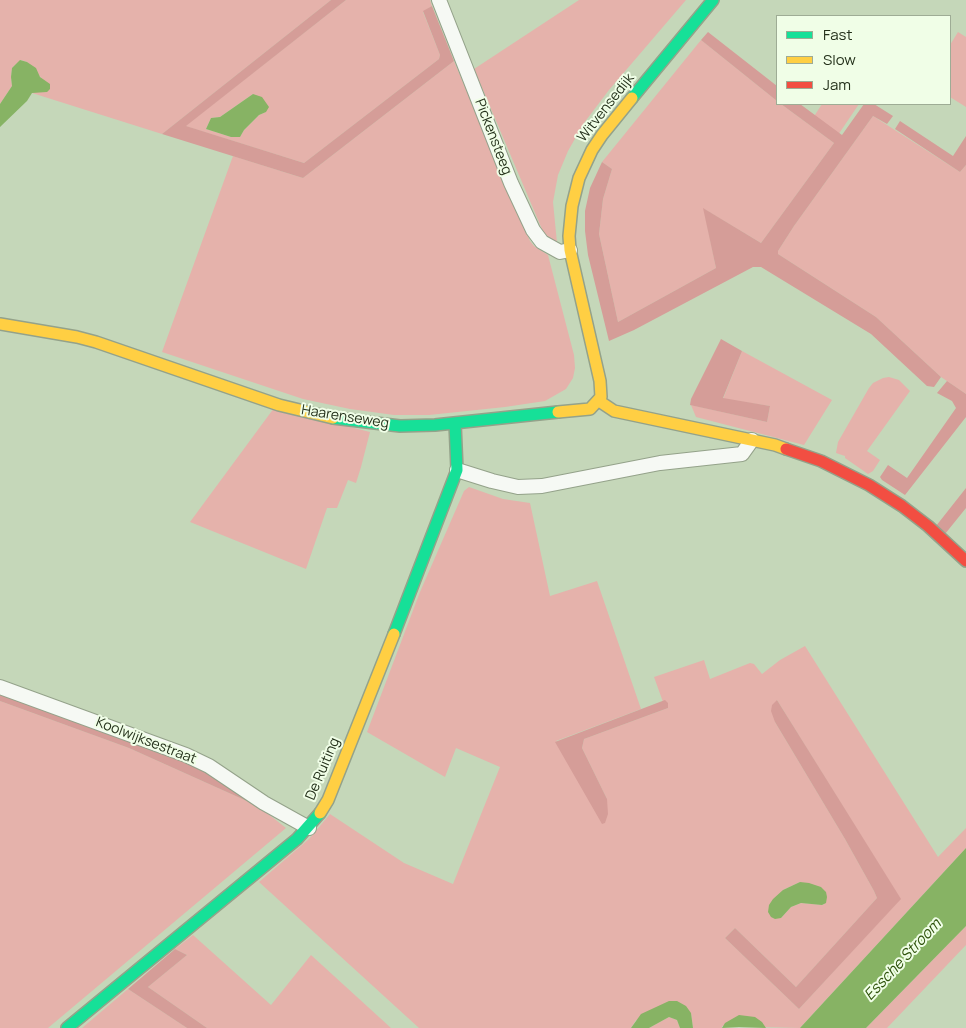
<!DOCTYPE html>
<style>
body{margin:0}
#map{position:relative;width:966px;height:1028px;overflow:hidden;background:#c5d7b9;font-family:Manrope,sans-serif}
canvas{display:block}
.legend{position:absolute;left:776px;top:15px;width:175px;height:90px;box-sizing:border-box;background:#f0fee7;border:1px solid #9eac95;margin:0;padding:6px 9px;list-style:none;font-size:15px;color:#24311b}
.legend li{display:flex;align-items:center;gap:10px;height:25px}
.legend b{width:25px;border:1px solid #9eac95}
</style>
<div id="map">
<canvas width="966" height="1028"></canvas>
<ul class="legend">
<li><b style="height:6px;background:#16e098"></b>Fast</li>
<li><b style="height:6px;background:#ffcf43"></b>Slow</li>
<li><b style="height:6px;background:#f24e42"></b>Jam</li>
</ul>
</div>
<script>
const c = document.querySelector('canvas').getContext('2d');
c.lineJoin = 'round';
function fillPath(path, color) { c.fillStyle = color; c.fill(path, 'evenodd'); }
const poly = rows => new Path2D(rows.map(r => 'M' + r).join(''));
function strokePath(path, color, width, dash) { c.strokeStyle = color; c.lineWidth = width; c.lineCap = dash ? 'butt' : 'round'; c.setLineDash(dash || []); c.stroke(path); }
function label(font, color, halo, rows, align = 'center') {
  c.font = font + ' Manrope,sans-serif'; c.lineWidth = 4; c.setLineDash([]); c.textBaseline = 'middle'; c.strokeStyle = halo; c.fillStyle = color; for (const [text, x, y, turn = 0] of rows) {
    c.save(); c.translate(x, y); c.rotate((+turn || 0) * Math.PI / 180); c.textAlign = isNaN(turn) ? turn : align; if (halo) c.strokeText(text, 0, 0); c.fillText(text, 0, 0); c.restore();
  }
}
fillPath(poly([
 [0,0,331,0,162,134,32,93,43,80,27,62,21,60,12,68,11,77,12,86,0,104],
 [346,0,430,0,432,6,423,12,440,55,439,59,304,163,185,126],
 [253,94,266,112,259,115,244,130,240,137,231,137,206,129,211,118,220,117],
 [579,0,686,0,609,90,584,123,568,151,558,175,553,202,557,243,544,234,474,69],
 [958,32,966,37,966,107,950,97,950,45],
 [701,40,777,101,777,104,781,104,834,143,761,243,704,209,716,268,618,322,599,234,603,199,612,169,602,162],
 [454,61,530,241,534,246,548,255,574,355,575,368,573,378,566,389,545,401,505,407,429,415,394,415,350,409,303,399,162,352,233,156,303,178],
 [822,104,859,104,838,135,813,118],
 [873,116,960,172,966,165,966,394,941,377,876,317,778,254,778,251,794,226],
 [742,351,832,400,804,445,696,417,691,405,767,422,770,406,723,399],
 [889,377,899,380,910,391,867,451,880,460,873,471,868,474,845,458,845,456,836,453,838,442,869,388,873,383,883,378],
 [274,408,370,432,361,467,356,483,348,480,337,508,327,508,306,569,190,522],
 [469,487,503,499,530,503,550,596,597,581,641,709,556,741,607,799,582,748,584,739,668,708,663,702,654,677,704,660,710,679,750,663,754,664,762,674,780,660,805,646,938,857,966,828,966,848,800,1028,722,1026,722,1028,693,1028,691,1013,636,1020,631,1028,419,1028,259,882,309,839,330,814,404,863,453,884,500,767,456,748,445,777,367,732,420,592,464,491],
 [777,700,900,899,799,1009,725,938,735,928,796,987,877,898,874,891,845,839,775,722],
 [800,882,824,905,801,903,791,907,781,918,783,890],
 [0,701,129,748,258,806,286,828,48,1028,0,1028],
 [966,926,966,945,887,1028,866,1028],
 [193,935,271,1005,311,955,391,1028,207,1028,148,987,187,955,175,949],
 [128,989,187,1028,82,1028],
 [669,1017,677,1020,680,1028,649,1028]
]), '#e5b2ab');
fillPath(poly([
 [331,0,346,0,186,126,304,163,439,59,440,55,423,11,432,6,454,61,303,178,162,134],
 [708,32,777,86,777,101,701,40],
 [781,104,800,104,842,135,864,104,874,104,893,116,887,124,873,116,794,226,778,251,778,254,876,317,941,377,934,387,927,386,871,334,761,267,753,267,634,330,609,341,588,255,585,231,585,211,590,188,602,162,612,169,603,199,599,234,618,322,716,268,703,208,761,243,834,143],
 [900,121,953,156,966,136,966,165,960,172,895,129],
 [721,339,742,351,723,398,770,406,767,422,690,405,691,399],
 [947,381,966,394,966,417,905,495,882,480,880,477,888,465,907,478,956,408,952,401,937,393],
 [966,488,966,508,945,534,936,526],
 [0,689,213,763,258,806,129,748,0,701],
 [665,700,668,703,668,708,584,739,582,748,607,799,608,814,605,823,602,824,555,742],
 [777,700,901,899,799,1009,725,938,735,928,796,987,877,898,874,891,845,839,775,722,771,711,772,705],
 [175,949,187,955,148,987,207,1028,187,1028,128,989]
]), '#d59d98');
fillPath(poly([
 [20,60,27,62,36,68,40,77,50,84,50,89,47,92,32,93,27,101,0,127,0,104,12,86,11,77,12,68],
 [253,94,262,97,269,107,266,112,259,115,244,130,240,137,231,137,206,129,211,118,220,117],
 [966,848,966,926,866,1028,800,1028],
 [800,882,809,883,821,887,826,892,827,897,826,903,822,905,801,903,791,907,781,918,775,919,771,917,768,912,769,905,773,899,783,890],
 [669,1001,677,1001,686,1006,691,1013,693,1028,680,1028,677,1020,669,1017,649,1028,631,1028,641,1014],
 [739,1015,755,1017,762,1022,766,1028,739,1027,722,1028,725,1023]
]), '#87b364');
const street = poly([
 [439,0,511,183,533,230,542,242,560,252,570,250],
 [457,470,492,481,518,487,542,486,660,463,742,454,752,440],
 [0,687,186,755,209,766,264,803,309,828]
]);
const fast = poly([
 [632,98,713,0],
 [333,418,400,426,435,425,558,412],
 [394,634,457,470,455,423],
 [67,1028,297,839,320,813]
]);
const slow = poly([
 [0,324,77,337,96,342,279,405,333,418],
 [599,401,614,411,775,445,786,449],
 [558,412,590,409,601,397,600,381,570,250,569,236,572,206,579,178,592,150,602,135,632,98],
 [320,813,328,800,394,634]
]);
const jam = poly([
 [786,449,821,461,869,485,902,506,928,526,966,561]
]);
strokePath(street, '#94a28a', 16);
strokePath(fast, '#94a28a', 14);
strokePath(slow, '#94a28a', 14);
strokePath(jam, '#94a28a', 14);
strokePath(street, '#f6f9f4', 14);
strokePath(fast, '#16e098', 11);
strokePath(slow, '#ffcf43', 11);
strokePath(jam, '#f24e42', 11);
label('14px', '#24311b', '#f0fee7', [
 ["Witvensedijk",606,108,-52],
 ["Pickensteeg",493,137,69],
 ["Haarenseweg",345,417,9],
 ["Koolwijksestraat",146,741,21],
 ["De Ruiting",323,769,-67]
]);
label('italic 15px', '#2f530c', '#f0fee7', [
 ["Essche Stroom",903,960,-47]
]);
</script>
